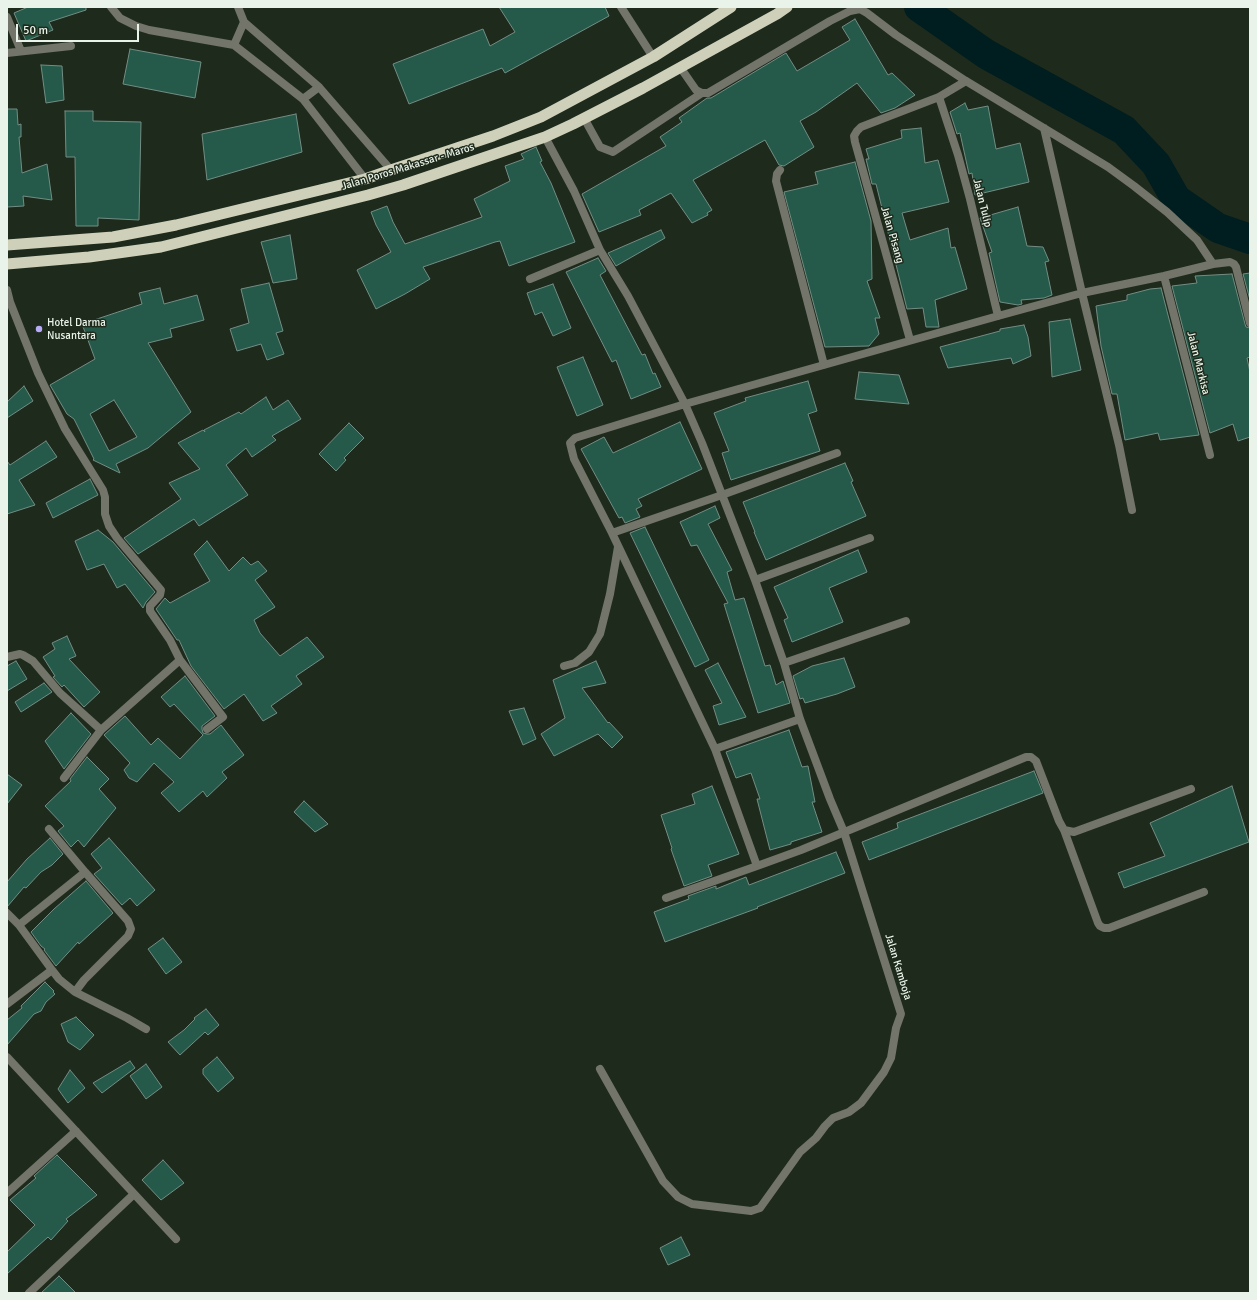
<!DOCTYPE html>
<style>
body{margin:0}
#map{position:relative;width:1257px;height:1300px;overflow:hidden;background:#1e2b1c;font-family:Signika,sans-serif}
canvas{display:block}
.frame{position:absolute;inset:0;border:8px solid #eaf3e9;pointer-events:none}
.scale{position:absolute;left:16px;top:24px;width:123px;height:18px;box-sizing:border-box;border:2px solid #eaf3e9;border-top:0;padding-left:5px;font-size:12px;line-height:14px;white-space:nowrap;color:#eaf3e9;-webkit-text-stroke:3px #1e2b1c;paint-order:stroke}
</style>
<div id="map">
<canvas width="1257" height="1300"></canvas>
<div class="frame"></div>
<div class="scale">50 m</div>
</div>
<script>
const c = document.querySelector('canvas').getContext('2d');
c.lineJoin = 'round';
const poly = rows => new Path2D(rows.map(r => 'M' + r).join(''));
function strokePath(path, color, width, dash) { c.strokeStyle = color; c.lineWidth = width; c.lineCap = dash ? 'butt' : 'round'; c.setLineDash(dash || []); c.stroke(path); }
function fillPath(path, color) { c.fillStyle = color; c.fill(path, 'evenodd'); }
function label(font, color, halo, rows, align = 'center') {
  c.font = font + ' Signika,sans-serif'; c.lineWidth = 3; c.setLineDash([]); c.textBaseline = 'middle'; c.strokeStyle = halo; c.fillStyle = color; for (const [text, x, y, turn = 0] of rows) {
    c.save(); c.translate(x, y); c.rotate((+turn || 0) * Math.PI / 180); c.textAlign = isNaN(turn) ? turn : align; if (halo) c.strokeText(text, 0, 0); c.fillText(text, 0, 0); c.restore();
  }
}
strokePath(poly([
 [919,7,986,54,1124,130,1156,164,1176,199,1218,228,1250,239]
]), '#001d1f', 30);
const building = poly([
 [28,7,86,7,86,10,49,22,53,30,26,41,14,13,28,7],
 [499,7,605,7,609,16,505,73,502,68,409,104,393,64,483,29,490,46,515,32,499,7],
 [855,19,888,75,892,73,915,95,895,108,881,113,857,83,816,112,800,121,814,147,784,166,779,165,765,140,693,180,712,210,707,213,708,215,692,223,671,193,639,210,641,215,599,232,582,194,666,146,660,137,682,122,679,118,707,98,711,98,786,53,797,71,850,40,842,27,855,19],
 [130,49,201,62,195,98,123,84,130,49],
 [41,65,62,66,64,100,46,103,41,65],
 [965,103,968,110,988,106,996,149,1020,143,1029,182,975,195,972,173,969,174,960,133,957,134,950,112,965,103],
 [7,109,17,109,18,125,21,124,21,137,19,137,22,173,47,164,52,200,23,196,24,206,7,207,7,109],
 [65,111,93,111,93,121,141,122,139,220,98,218,98,226,76,226,75,157,66,157,65,111],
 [296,114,302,152,207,180,202,134,296,114],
 [921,128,925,163,938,160,949,202,902,213,910,240,948,228,951,248,955,247,967,289,935,300,939,327,926,327,923,308,907,309,876,184,872,184,866,159,869,159,866,149,902,138,901,130,921,128],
 [536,147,542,161,540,162,551,183,575,242,509,266,500,241,495,242,423,267,430,279,405,294,376,309,357,270,391,252,376,225,371,212,387,206,393,222,405,244,482,217,474,199,510,181,505,166,524,159,521,154,536,147],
 [855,162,871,221,872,279,867,281,880,318,875,318,879,334,869,346,825,347,784,192,818,184,815,172,855,162],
 [1018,207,1027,246,1043,247,1049,261,1045,262,1052,295,1044,298,1021,300,1022,304,1018,305,1000,302,989,253,992,252,980,218,1018,207],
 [661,230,665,238,616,266,608,253,661,230],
 [290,235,297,279,273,283,261,242,290,235],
 [598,258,606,271,600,275,642,355,645,354,653,374,655,373,661,387,631,399,616,360,612,362,566,272,598,258],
 [1250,273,1250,300,1243,274,1250,273],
 [1232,274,1245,324,1246,327,1250,328,1250,357,1247,358,1250,372,1250,437,1238,441,1233,424,1210,433,1172,286,1197,283,1195,276,1232,274],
 [269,283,283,331,276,333,284,354,267,360,261,344,237,351,230,329,249,323,241,289,269,283],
 [553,284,571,328,553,336,542,312,535,315,527,293,553,284],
 [160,288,164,304,197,295,204,320,170,329,172,337,148,343,191,412,148,448,116,464,120,473,93,460,94,459,74,419,67,414,50,385,95,359,82,324,142,304,139,293,160,288],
 [114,400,137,437,109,451,90,414,114,400],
 [1161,288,1199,435,1160,440,1158,433,1125,440,1117,394,1112,394,1101,346,1096,306,1127,300,1127,295,1150,289,1161,288],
 [1070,319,1081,370,1052,377,1049,322,1070,319],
 [1024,325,1028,337,1031,356,1013,364,1011,358,948,368,940,347,1000,331,1000,329,1024,325],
 [583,357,603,405,577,416,557,367,583,357],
 [859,372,899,375,909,404,855,399,859,372],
 [808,381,817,411,808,414,820,451,731,480,722,453,729,451,714,413,746,401,745,398,808,381],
 [24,386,33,401,7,418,7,402,24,386],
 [266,397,273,410,288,400,301,419,272,436,276,440,252,457,246,448,226,465,248,495,199,526,194,519,138,554,124,538,181,499,169,483,200,469,178,443,203,430,205,432,204,430,239,412,241,414,266,397],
 [680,422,702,469,638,499,642,506,636,509,640,517,625,523,622,517,619,518,581,449,604,437,613,453,680,422],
 [349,423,364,438,344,458,346,460,336,471,319,454,349,423],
 [46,441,57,457,19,480,35,505,7,514,7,461,10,465,46,441],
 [845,463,853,481,851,482,866,516,766,560,754,532,755,532,743,502,845,463],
 [90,479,98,495,53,518,46,503,90,479],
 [715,506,720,518,708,524,732,570,727,572,735,600,744,598,765,666,770,665,776,685,783,681,790,703,758,713,724,604,728,603,697,545,691,546,680,522,715,506],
 [645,527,709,660,695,667,630,533,645,527],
 [98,530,113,542,155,592,146,602,143,608,125,584,117,588,104,564,87,570,75,541,98,530],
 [207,541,229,571,243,557,251,565,258,561,267,571,255,580,275,607,254,620,260,633,280,656,307,637,324,657,296,676,302,684,271,706,277,713,263,721,244,694,224,709,191,666,179,640,177,640,156,609,165,598,170,603,210,581,194,554,207,541],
 [858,550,867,572,829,588,843,622,792,642,784,620,788,618,774,587,858,550],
 [67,636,76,656,69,659,100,692,84,707,64,685,62,687,53,677,55,676,43,657,55,649,52,643,67,636],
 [844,658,855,687,837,694,805,703,803,698,800,699,793,676,812,666,844,658],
 [16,661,27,679,7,691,7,666,16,661],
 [596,661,606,683,582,688,608,723,609,722,623,737,612,748,598,734,554,756,541,734,565,718,553,680,596,661],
 [718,663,746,717,719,725,713,706,722,703,705,670,718,663],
 [185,676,215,716,202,726,202,729,203,733,207,734,210,734,221,725,244,755,222,772,227,778,207,797,203,791,179,812,161,793,174,782,154,763,137,782,129,778,124,770,130,763,104,735,125,716,151,745,158,738,180,759,203,735,174,704,170,707,161,697,185,676],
 [44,683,52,692,21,712,15,702,44,683],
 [524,708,536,739,523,745,509,711,524,708],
 [71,713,91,734,64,769,45,741,71,713],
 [789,730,802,767,808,766,815,802,812,802,822,832,791,842,791,844,770,850,757,799,760,799,751,773,736,778,726,752,789,730],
 [87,757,109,779,99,789,116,808,84,847,78,840,71,847,58,831,64,826,45,806,71,781,70,779,87,757],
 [1034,771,1043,793,869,860,862,842,898,828,897,823,1034,771],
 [7,774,22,785,7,804,7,774],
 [712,786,739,854,708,865,712,876,684,886,671,849,672,848,661,815,695,804,692,794,712,786],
 [1232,786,1249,842,1124,888,1118,873,1165,856,1150,823,1232,786],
 [304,801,328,824,315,832,294,812,304,801],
 [50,838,63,854,52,865,41,872,26,888,24,887,7,907,7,882,27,859,50,838],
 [109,838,155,890,137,906,130,898,122,905,94,874,102,868,91,854,109,838],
 [836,852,845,873,757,907,758,908,665,942,654,912,689,899,688,896,716,886,716,889,746,877,749,885,836,852],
 [86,881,113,913,79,944,78,942,56,966,44,950,45,949,41,946,31,932,54,909,86,881],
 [163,938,182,962,166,974,148,949,163,938],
 [45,982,54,991,53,992,55,994,46,1002,41,1011,34,1014,7,1045,7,1020,22,1008,21,1006,45,982],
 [206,1009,219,1025,208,1035,205,1032,180,1055,168,1042,184,1030,195,1019,194,1018,206,1009],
 [76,1017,94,1035,80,1050,68,1042,61,1024,76,1017],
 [217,1057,234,1078,218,1092,203,1074,203,1069,217,1057],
 [130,1061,135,1068,102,1093,93,1083,130,1061],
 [146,1064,162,1087,146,1099,130,1076,146,1064],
 [70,1070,85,1088,68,1103,58,1089,70,1070],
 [57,1155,97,1195,66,1219,68,1221,51,1240,48,1237,7,1274,7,1252,35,1225,10,1200,36,1178,34,1176,57,1155],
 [163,1160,184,1183,161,1200,142,1180,163,1160],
 [681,1237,690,1255,668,1265,660,1248,681,1237],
 [59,1276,76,1293,41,1293,59,1276]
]);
fillPath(building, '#255a4a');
strokePath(building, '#738d84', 1);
strokePath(poly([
 [111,7,120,18,136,26,149,30,234,45,303,99,365,179],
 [238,7,244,22,319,87,391,170],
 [621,7,653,57],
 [7,17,21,51],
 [234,45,244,22],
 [7,53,71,46],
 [680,67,696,90,702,93,708,93,830,21,850,11,860,9,867,13,896,35,966,81,1108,167,1134,186,1167,212,1197,240,1213,264],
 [939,97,958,155,970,199,998,316],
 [303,99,319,87],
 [584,118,600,147,613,152,702,93],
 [1044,128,1082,293,1119,445,1132,510],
 [545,137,574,191,600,250,628,296,685,404,702,443,755,580,784,663,800,719,830,799,844,832,901,1014,896,1028,891,1058,884,1072,861,1103,849,1112,833,1118,825,1126,816,1138,800,1152,760,1208,751,1211,692,1204,678,1197,663,1181,600,1069],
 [780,170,777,174,776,181,824,365],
 [1164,276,1210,455],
 [530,279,600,250],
 [7,290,10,302,38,373,65,429,103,490,105,497,105,514,109,526,117,538,161,590,160,595,150,606,150,611,170,640,180,660,101,730,64,778],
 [910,340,855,142,854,136,857,131,861,127,939,97,966,81],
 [612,533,722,495,837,453],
 [755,580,870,538],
 [7,657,20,654,23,655,33,661,60,693,101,730],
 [180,660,223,717,207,729],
 [784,663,906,621],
 [564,666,575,663,589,652,600,634,610,594,618,547],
 [715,749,800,719],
 [1191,789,1074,832,1064,830,1059,821,1036,761,1031,757,1026,757,801,850,757,866,715,749,612,533,574,459,570,443,575,438,685,404,998,316,1082,293,1164,276,1213,264,1230,262,1234,264,1236,267,1250,323],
 [1064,830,1098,923,1100,926,1104,928,1109,928,1204,892],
 [666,898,757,866],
 [7,913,19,925],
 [52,970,59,979,75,992,84,980,128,936,131,929,128,921,85,872],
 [75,992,127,1018,146,1029],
 [7,1004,52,970,19,925,85,872,49,829],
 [7,1057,176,1239],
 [7,1193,76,1131],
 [29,1293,134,1194]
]), '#73746a', 8);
strokePath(poly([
 [7,245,113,237,176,225,365,179,391,170,493,136,541,117,653,57,731,7],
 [7,264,89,257,161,247,368,195,403,185,545,137,573,124,643,88,777,14,787,7]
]), '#cfd0ba', 11);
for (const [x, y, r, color] of [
 [39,329,4,"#b8abf7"]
]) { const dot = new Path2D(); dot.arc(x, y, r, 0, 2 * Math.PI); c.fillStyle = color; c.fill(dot); strokePath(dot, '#1e2b1c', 1.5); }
label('11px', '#eaf3e9', '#1e2b1c', [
 ["Jalan Poros Makassar - Maros",408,167,-17],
 ["Jalan Tulip",982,203,76],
 ["Jalan Pisang",892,235,74],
 ["Jalan Markisa",1198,363,76],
 ["Jalan Kamboja",898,967,73]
]);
label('11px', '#eaf3e9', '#1e2b1c', [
 ["Hotel Darma",47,323],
 ["Nusantara",47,336]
], 'left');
</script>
